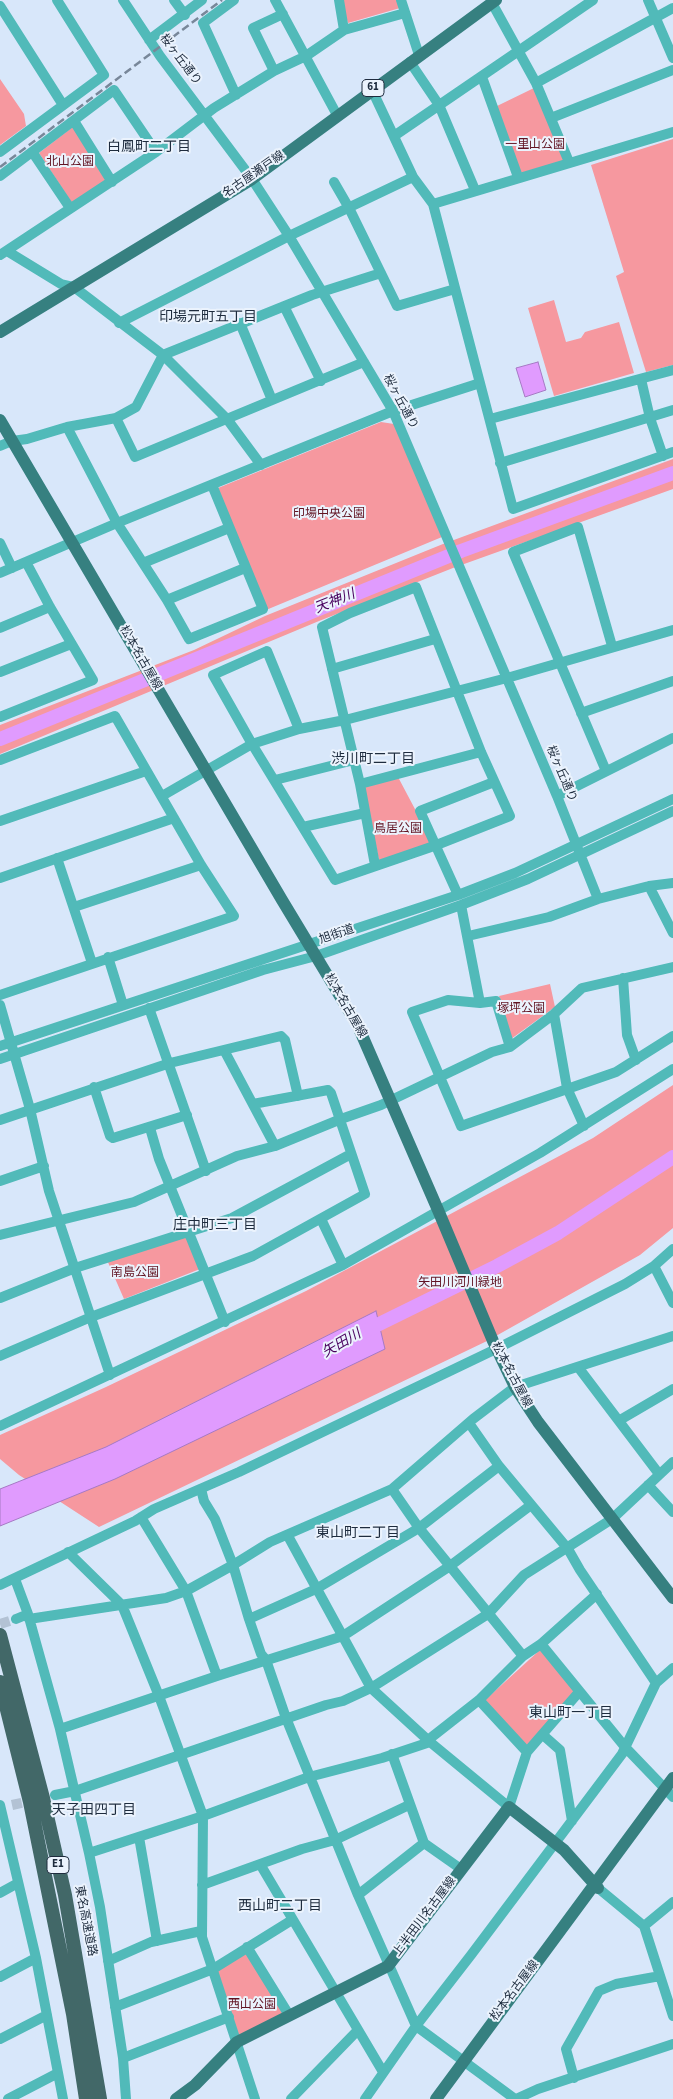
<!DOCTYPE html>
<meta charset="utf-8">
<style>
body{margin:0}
canvas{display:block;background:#d8e7fa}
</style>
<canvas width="673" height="2099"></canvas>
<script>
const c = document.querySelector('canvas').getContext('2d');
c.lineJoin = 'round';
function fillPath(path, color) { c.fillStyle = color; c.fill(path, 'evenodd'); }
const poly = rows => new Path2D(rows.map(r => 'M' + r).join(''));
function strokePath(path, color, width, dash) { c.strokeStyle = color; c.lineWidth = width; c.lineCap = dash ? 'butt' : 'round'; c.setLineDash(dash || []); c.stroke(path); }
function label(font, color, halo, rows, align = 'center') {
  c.font = font + ' "Source Sans 3","Noto Sans JP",sans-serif'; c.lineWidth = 4; c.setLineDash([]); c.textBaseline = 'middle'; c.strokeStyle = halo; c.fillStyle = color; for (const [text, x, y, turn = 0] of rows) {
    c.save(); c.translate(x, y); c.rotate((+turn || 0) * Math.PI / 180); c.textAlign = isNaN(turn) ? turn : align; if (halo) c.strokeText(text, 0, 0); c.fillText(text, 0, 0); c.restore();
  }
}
fillPath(poly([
 [341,0,397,0,400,8,348,23],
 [0,79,24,114,26,126,0,145],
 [534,88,566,160,521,173,497,106],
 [74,126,108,181,72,203,39,153],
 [673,139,673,365,646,372,616,276,624,272,591,165],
 [554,300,566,342,581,338,585,332,619,322,634,373,554,396,528,308],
 [381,422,394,424,442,537,266,610,218,488],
 [673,459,673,489,453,568,319,621,0,754,0,725,194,650,265,616,443,544],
 [398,777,416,811,431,844,379,860,363,785],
 [550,984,555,1007,511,1039,499,996],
 [673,1085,673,1228,640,1255,487,1341,99,1527,19,1475,0,1459,0,1435,106,1387,306,1291,593,1138],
 [186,1237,200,1269,124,1299,107,1260],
 [541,1649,576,1692,528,1747,484,1701],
 [246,1952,284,2014,239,2037,216,1971]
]), '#f6989f');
const water = poly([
 [538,362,546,390,525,397,516,368,538,362],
 [376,1311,385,1349,115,1479,0,1526,0,1489,106,1447,376,1311]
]);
fillPath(water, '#e09bfe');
strokePath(water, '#a67ac4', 1);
strokePath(poly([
 [0,739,461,551,673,473],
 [363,1332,497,1266,558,1233,673,1157]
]), '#e09bfe', 14);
strokePath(poly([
 [0,1624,16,1619],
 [12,1805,35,1800]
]), '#b3c2d4', 10, [10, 5]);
strokePath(poly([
 [123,0,160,56,252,179,289,236,393,411,557,796,598,899],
 [174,0,185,15],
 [234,0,203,23,236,95],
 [275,0,337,115],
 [339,0,344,30],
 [401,0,419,55],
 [648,0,673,58],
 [492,3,536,83,569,162],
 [0,6,63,105],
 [149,40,202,0],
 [410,62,439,105,475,190],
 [274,71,253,28,283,14],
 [482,77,518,177],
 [536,83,673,8],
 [372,90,413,177,433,204,513,509,673,452],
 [551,118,673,70],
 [74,121,112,182],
 [394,136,593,0],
 [0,152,104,75,57,0],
 [33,153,70,208],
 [0,176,114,90,156,152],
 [334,182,349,208,397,306,455,289],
 [433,204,673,132],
 [7,251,61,284,74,287,163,355,227,419,261,465],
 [0,255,156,152,214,108,274,71,306,56,344,30,405,13],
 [284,306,321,381],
 [119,323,289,236,413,177],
 [240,323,272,400],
 [641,379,650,418,663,456],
 [116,418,135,457,364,362],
 [490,419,673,370],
 [67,427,117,523,167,600,189,639,263,609,212,485],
 [0,446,12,441,27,439,67,427,116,418,136,407,163,355,312,295,381,273],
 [500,463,673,410],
 [0,543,12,568],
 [143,563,229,528],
 [0,573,117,523,393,411,480,383],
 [167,600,245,568],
 [0,628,50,607],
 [332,669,435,639],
 [0,672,71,644],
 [581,713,673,681],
 [0,717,93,680,50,607,26,562],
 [299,729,267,651,213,675,252,744,335,880,434,846,510,816,481,752,416,587,350,613,322,627,360,784,375,865],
 [0,760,115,716,201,865,234,916,0,995],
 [606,771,513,552,578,527,612,646],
 [275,780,354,760],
 [360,784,481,752],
 [162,796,252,744,299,729,345,720,507,678,673,630],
 [557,796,673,738],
 [0,821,146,771],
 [303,827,365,813],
 [57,858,92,963],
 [0,878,174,818],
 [649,886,673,933],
 [458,895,420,811,494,782],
 [461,905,480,1003],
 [74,907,201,865],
 [468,936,549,917,598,899,649,886,673,883],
 [108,957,123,1005],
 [623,978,627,1035,636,1060],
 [0,1005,30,1109,49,1191,110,1375],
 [149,1008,206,1171],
 [554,1014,567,1088,584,1126],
 [0,1046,458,895,515,873,673,799],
 [510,1047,496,1001,480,1003,448,1000,412,1012,461,1126,616,1072,673,1036],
 [224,1050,275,1146],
 [0,1059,263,970,316,956,461,905,528,879,673,811],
 [94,1087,110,1136,113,1138,187,1115],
 [0,1120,170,1063,281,1036,285,1040,298,1096],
 [150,1128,159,1159,225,1322],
 [0,1181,44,1166],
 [321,1219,343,1265],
 [0,1235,134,1202,237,1156,275,1146,341,1119,381,1105,492,1052,510,1047,554,1014,582,988,673,967],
 [654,1266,673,1303],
 [0,1298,75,1268,232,1218,351,1154],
 [0,1356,91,1317,253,1256,365,1194,331,1093,328,1090,253,1104],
 [578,1367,659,1474],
 [620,1420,673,1389],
 [469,1423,499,1466,568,1549,580,1570,656,1683],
 [0,1426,343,1265,540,1153,673,1069],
 [648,1485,673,1512],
 [201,1489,204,1501,215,1519,233,1565,249,1619,261,1654,266,1660,286,1718,358,1895,416,2026,515,2099],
 [392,1489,419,1528,523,1656],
 [141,1517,186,1591,217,1676],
 [288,1536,371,1688,430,1742,509,1807,527,1752,579,1692],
 [68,1552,122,1605,159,1696,203,1816,202,1937,255,2099],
 [15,1579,28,1614,60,1729,89,1853,100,1907,123,2058,126,2099],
 [0,1585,135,1521,154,1509,239,1472,496,1349,625,1284,654,1266,673,1249],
 [16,1619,28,1614],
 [29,1619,166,1598,186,1591,233,1565,270,1542,392,1489,473,1419,515,1387,673,1336],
 [249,1619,316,1589,419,1528,499,1466],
 [541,1644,625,1747,673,1797],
 [479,1700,527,1752],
 [60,1729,217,1676,343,1636,450,1566,531,1505],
 [543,1735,560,1750,572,1821],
 [428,1740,479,1700,523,1656,541,1644,597,1594],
 [392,1754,424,1843,461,1869],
 [55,1795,75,1791,326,1705,343,1701,371,1688,488,1614,524,1575,612,1519,673,1462],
 [0,1805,36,1958,63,2099],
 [139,1837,157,1941],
 [89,1853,203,1816,309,1777,382,1758,430,1742],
 [260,1864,383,2072],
 [202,1885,302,1849,335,1840,409,1805],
 [598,1888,644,1926,673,2016],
 [0,1893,18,1883],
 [358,1895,424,1843],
 [644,1926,673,1902],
 [247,1947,289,2015],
 [108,1961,151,1942,201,1931],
 [0,1977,36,1958],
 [115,2007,213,1969,292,1920],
 [0,2039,47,2015],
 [123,2058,229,2017],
 [574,2078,566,2049,599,1991,616,1984,660,1976],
 [8,2099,58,2073],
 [291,2099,358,2030],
 [365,2099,416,2026,471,1955,622,1754,656,1683,673,1668],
 [516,2099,538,2089,673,2044]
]), '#51bab9', 10);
strokePath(poly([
 [0,332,252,179,496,0],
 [0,420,282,900,358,1026,438,1210,493,1341,515,1387,538,1422,673,1598],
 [176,2099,195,2085,237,2042,388,1966,509,1807,564,1850,598,1888],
 [436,2099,673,1778]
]), '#368080', 12);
strokePath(poly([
 [0,1635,43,1798,65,1895,100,2099],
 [0,1682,30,1802,73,2014,86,2099]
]), '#426868', 14);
strokePath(poly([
 [0,167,222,0]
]), '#788799', 2.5, [8, 4]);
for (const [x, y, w] of [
 [373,88,22],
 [58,1865,22]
]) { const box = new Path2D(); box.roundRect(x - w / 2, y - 8.5, w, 17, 4); c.fillStyle = '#ebf3fd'; c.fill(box); strokePath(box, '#1e2c3e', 1); }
label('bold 11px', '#1e2c3e', null, [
 ["61",373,88],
 ["E1",58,1865]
]);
label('12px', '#1e2c3e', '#ebf3fd', [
 ["桜ヶ丘通り",180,60,53],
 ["名古屋瀬戸線",254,175,-35],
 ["桜ヶ丘通り",400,402,62],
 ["松本名古屋線",140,658,60],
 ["桜ヶ丘通り",561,774,67],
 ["旭街道",337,935,-19],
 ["松本名古屋線",345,1006,60],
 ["松本名古屋線",511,1375,62],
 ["上半田川名古屋線",425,1917,-53],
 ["東名高速道路",85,1921,79],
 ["松本名古屋線",515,1991,-53]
]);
label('12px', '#611322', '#ebf3fd', [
 ["一里山公園",535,145],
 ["北山公園",70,162],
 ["印場中央公園",329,514],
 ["鳥居公園",398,829],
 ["塚坪公園",521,1009],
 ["南島公園",135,1273],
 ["矢田川河川緑地",460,1283],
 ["西山公園",252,2005]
]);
label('14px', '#1e2c3e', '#ebf3fd', [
 ["白鳳町二丁目",149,148],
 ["印場元町五丁目",208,318],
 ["渋川町二丁目",373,760],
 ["庄中町三丁目",215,1226],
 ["東山町二丁目",358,1534],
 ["東山町一丁目",571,1714],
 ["天子田四丁目",94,1811],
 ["西山町二丁目",280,1907]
]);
label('italic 14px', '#48015e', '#ebf3fd', [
 ["天神川",335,602,-22],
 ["矢田川",342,1344,-30]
]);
</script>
